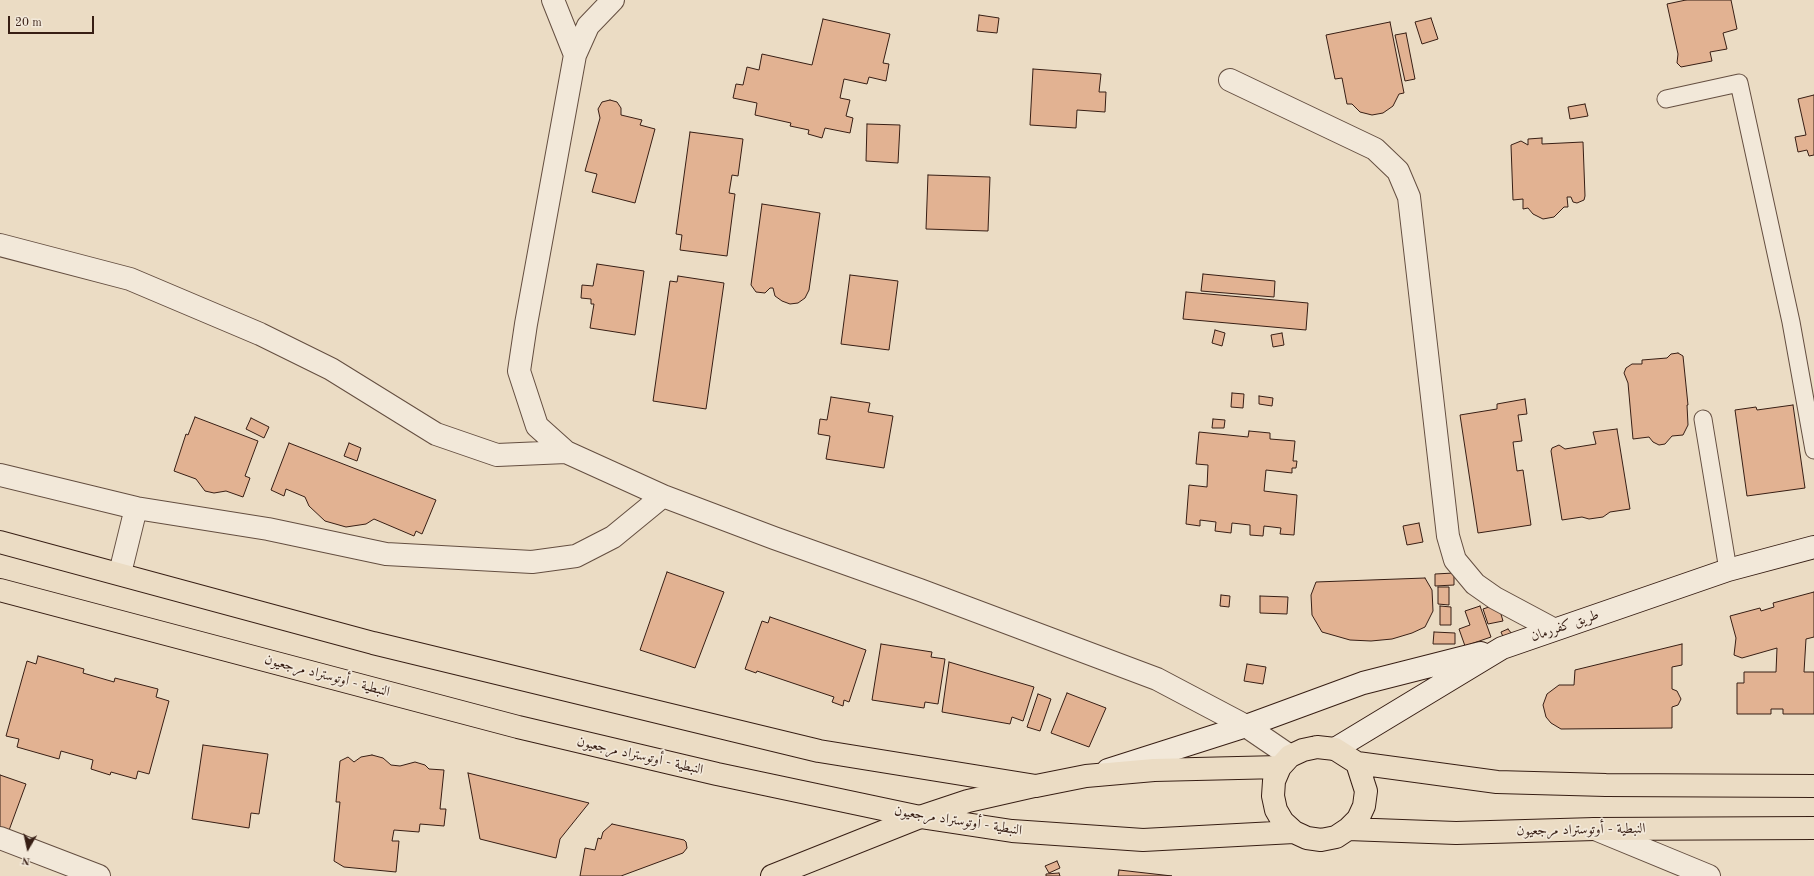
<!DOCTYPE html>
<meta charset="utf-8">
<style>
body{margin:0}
#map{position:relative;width:1814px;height:876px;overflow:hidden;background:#ebdcc4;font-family:"Old Standard TT",serif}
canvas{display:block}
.north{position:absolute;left:8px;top:828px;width:40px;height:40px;-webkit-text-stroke:3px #f2e8d9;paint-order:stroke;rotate:189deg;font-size:11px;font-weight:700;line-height:16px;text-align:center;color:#371e14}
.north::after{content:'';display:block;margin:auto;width:14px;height:18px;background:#371e14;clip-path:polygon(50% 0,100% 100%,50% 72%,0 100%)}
.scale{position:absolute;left:8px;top:16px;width:86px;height:18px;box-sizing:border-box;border:2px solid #371e14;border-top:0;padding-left:5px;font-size:12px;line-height:14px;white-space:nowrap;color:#371e14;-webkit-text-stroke:3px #f2e8d9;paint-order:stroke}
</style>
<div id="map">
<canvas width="1814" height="876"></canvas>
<div class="north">N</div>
<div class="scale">20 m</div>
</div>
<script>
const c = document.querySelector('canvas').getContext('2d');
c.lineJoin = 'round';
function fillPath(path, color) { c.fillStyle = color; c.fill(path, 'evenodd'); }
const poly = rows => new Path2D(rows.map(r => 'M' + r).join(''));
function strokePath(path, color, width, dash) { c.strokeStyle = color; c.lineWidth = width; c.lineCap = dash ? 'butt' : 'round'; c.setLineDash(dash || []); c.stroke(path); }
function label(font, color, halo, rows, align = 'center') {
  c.font = font + ' "Old Standard TT",Amiri,serif'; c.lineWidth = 3.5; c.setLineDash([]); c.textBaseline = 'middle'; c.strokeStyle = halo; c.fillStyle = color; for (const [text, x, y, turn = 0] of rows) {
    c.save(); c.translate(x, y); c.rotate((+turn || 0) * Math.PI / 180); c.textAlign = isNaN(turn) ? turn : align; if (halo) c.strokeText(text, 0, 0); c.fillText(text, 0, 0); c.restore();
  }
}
const building = poly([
 [1686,0,1731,0,1737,29,1723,33,1727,49,1710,52,1712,61,1681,67,1677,63,1678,54,1667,4,1686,0],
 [979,15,999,18,997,33,977,31,979,15],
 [1431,18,1438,39,1422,44,1415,22,1431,18],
 [823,19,890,34,883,63,889,64,886,81,869,77,867,84,844,79,840,98,850,100,846,116,853,118,850,133,825,128,822,138,808,134,809,130,790,126,791,123,755,115,757,103,733,98,736,84,743,85,747,67,759,70,762,54,812,65,823,19],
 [1390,22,1404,93,1399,94,1393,106,1383,113,1372,115,1360,112,1352,104,1347,104,1342,78,1335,79,1326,35,1390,22],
 [1406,33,1415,79,1405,81,1395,35,1406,33],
 [1033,69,1101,74,1099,92,1106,92,1105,112,1077,110,1076,128,1030,125,1033,69],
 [1814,95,1814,155,1809,156,1807,150,1798,152,1795,137,1806,135,1798,99,1814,95],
 [610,100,617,102,621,108,621,115,642,120,640,125,655,129,635,203,592,192,597,174,585,171,600,118,598,109,602,102,610,100],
 [1585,104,1588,116,1570,119,1568,107,1585,104],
 [867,124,900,125,898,163,866,161,867,124],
 [690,132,743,139,738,176,732,175,729,193,735,194,727,256,680,250,682,235,676,234,690,132],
 [1542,138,1542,144,1583,142,1585,196,1584,200,1577,203,1573,202,1571,197,1567,197,1568,207,1564,207,1554,217,1543,219,1533,214,1528,208,1523,209,1523,199,1513,200,1511,145,1521,141,1528,145,1528,139,1542,138],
 [928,175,990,177,988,231,926,229,928,175],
 [762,204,820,213,809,290,805,298,798,303,790,304,782,301,775,296,773,288,770,288,765,293,756,292,751,285,762,204],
 [597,264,644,271,635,335,590,328,594,304,591,304,591,299,581,298,582,285,593,286,597,264],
 [1203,274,1275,281,1274,297,1201,291,1203,274],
 [850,275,898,281,889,350,841,344,850,275],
 [678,276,724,283,706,409,653,401,670,281,677,282,678,276],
 [1186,292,1308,303,1306,330,1183,319,1186,292],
 [1215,330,1225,333,1222,346,1212,343,1215,330],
 [1282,333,1284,345,1273,347,1271,335,1282,333],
 [1678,353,1683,356,1688,405,1687,405,1688,425,1683,435,1672,436,1665,444,1659,445,1653,442,1649,437,1633,439,1628,383,1624,373,1626,368,1632,364,1642,364,1642,360,1667,358,1671,354,1678,353],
 [1232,393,1244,394,1243,408,1231,407,1232,393],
 [1259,396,1273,398,1272,406,1259,404,1259,396],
 [831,397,870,403,868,412,893,416,884,468,826,459,830,436,818,434,820,419,827,420,831,397],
 [1525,399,1527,414,1518,415,1522,441,1513,442,1517,471,1523,470,1531,525,1478,533,1460,415,1497,409,1497,404,1525,399],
 [1793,405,1805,488,1747,496,1735,410,1756,407,1757,410,1793,405],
 [195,417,258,441,245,476,250,478,243,497,226,491,214,493,205,491,196,479,174,471,186,434,188,435,195,417],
 [251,418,269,427,264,438,246,429,251,418],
 [1213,419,1225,420,1224,428,1212,428,1213,419],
 [1617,429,1630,509,1610,512,1603,517,1589,519,1582,517,1562,520,1551,451,1552,448,1559,445,1565,449,1596,444,1593,432,1617,429],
 [1249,431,1270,433,1270,439,1295,441,1293,461,1297,461,1296,468,1292,468,1292,473,1266,470,1264,491,1297,495,1294,535,1280,534,1281,528,1264,526,1263,536,1250,535,1250,525,1232,523,1231,533,1215,531,1216,522,1200,520,1200,526,1186,524,1189,485,1207,487,1208,465,1196,464,1199,432,1248,437,1249,431],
 [289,443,436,500,422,534,416,531,414,536,374,519,366,524,346,527,325,521,309,506,305,497,286,489,284,496,271,490,289,443],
 [349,443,361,448,357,461,344,456,349,443],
 [1419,523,1423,542,1407,545,1403,526,1419,523],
 [667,572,724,592,695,668,640,650,667,572],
 [1454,573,1454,585,1435,586,1435,574,1454,573],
 [1425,578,1432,590,1433,611,1425,627,1412,633,1392,639,1371,641,1350,640,1322,632,1312,615,1311,595,1316,582,1425,578],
 [1438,587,1449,587,1449,605,1438,604,1438,587],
 [1814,592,1814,637,1806,639,1804,672,1814,672,1814,714,1783,714,1783,709,1771,709,1771,714,1737,714,1737,683,1744,683,1744,672,1776,672,1777,648,1742,658,1734,655,1736,638,1730,616,1760,608,1761,611,1774,607,1773,603,1814,592],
 [1221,595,1230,596,1229,607,1220,606,1221,595],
 [1260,596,1288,597,1287,614,1260,613,1260,596],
 [1498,604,1503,621,1488,624,1483,609,1498,604],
 [1440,606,1451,607,1451,625,1440,625,1440,606],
 [1480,606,1491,637,1465,646,1459,629,1470,625,1465,611,1480,606],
 [770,617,866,650,849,702,844,700,843,706,832,702,834,697,757,671,756,673,745,669,762,621,768,623,770,617],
 [1508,629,1512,634,1504,639,1501,632,1508,629],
 [1434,632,1455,633,1455,644,1433,644,1434,632],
 [881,644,932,652,931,657,945,659,938,704,925,702,924,708,872,700,881,644],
 [1682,644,1682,665,1672,667,1672,689,1677,691,1681,699,1678,705,1672,707,1672,728,1561,729,1551,723,1546,717,1543,705,1547,694,1559,685,1574,685,1575,670,1682,644],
 [38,656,84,669,83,673,114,682,115,678,158,689,156,697,169,701,149,774,138,771,136,779,111,772,110,775,91,769,93,760,61,751,59,759,17,747,19,739,6,736,27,661,36,664,38,656],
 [949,662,1034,687,1023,721,1012,717,1010,724,942,712,949,662],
 [1247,664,1266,667,1263,684,1244,681,1247,664],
 [1067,693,1106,708,1089,747,1051,733,1067,693],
 [1038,694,1051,699,1040,731,1027,727,1038,694],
 [203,745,268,754,259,814,251,813,249,828,192,819,203,745],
 [372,755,383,758,391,765,400,766,415,762,425,765,429,769,444,770,440,809,446,809,444,826,420,824,419,832,394,830,392,841,399,841,396,872,344,867,334,861,340,802,336,802,340,761,348,757,354,762,361,757,372,755],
 [468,773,589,803,560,839,556,858,480,839,468,773],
 [0,775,26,784,8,833,0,830,0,775],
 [612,824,684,840,686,842,687,848,683,853,621,876,580,876,585,848,595,850,598,838,601,839,603,832,612,824],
 [1057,861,1060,868,1049,873,1045,866,1057,861],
 [1119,870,1172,876,1118,876,1119,870],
 [1059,873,1060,876,1046,876,1046,874,1059,873]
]);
fillPath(building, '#e2b292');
strokePath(building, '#371e14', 1);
const service = poly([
 [1666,99,1739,83,1791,322,1814,450],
 [1703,419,1728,570]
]);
const minor = poly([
 [553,0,575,55],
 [613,0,588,26,575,55,526,324,519,371,537,426,566,452,663,496,774,538,920,590,1157,679,1246,726,1290,756],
 [1230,80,1375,149,1398,171,1409,197,1448,536,1455,560,1475,584,1495,598,1553,629],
 [0,245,130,279,260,334,331,369,436,434,497,455,566,452],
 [0,475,136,508,268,529,386,554,532,562,576,556,613,537,663,496],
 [120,573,136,508],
 [0,838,99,876]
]);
const tertiary = poly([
 [1595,829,1709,876]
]);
const secondary = poly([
 [1335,749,1502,648,1728,570,1814,547],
 [1108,770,1246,726,1363,683,1481,653]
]);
const primary = poly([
 [772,876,920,817,968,801,1034,786]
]);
const trunk = poly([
 [0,542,373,643,819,751,1036,786,1086,776,1154,770,1280,767],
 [0,590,518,727,717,774,920,817,1012,831,1143,840,1294,832],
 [1317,747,1335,749,1357,763,1366,791,1364,806,1358,819,1348,829,1336,837,1321,840,1307,838,1294,832,1283,822,1276,810,1273,796,1274,781,1280,767,1290,756,1303,750,1317,747],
 [1357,763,1497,782,1606,785,1814,786],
 [1348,829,1456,833,1595,829,1814,828]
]);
strokePath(service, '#644e40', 19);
strokePath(minor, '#644e40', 24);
strokePath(tertiary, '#644e40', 24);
strokePath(secondary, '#371e14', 24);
strokePath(primary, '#371e14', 24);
strokePath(trunk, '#371e14', 24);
strokePath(service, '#f2e8d9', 17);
strokePath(minor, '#f2e8d9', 22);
strokePath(tertiary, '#f2e8d9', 22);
strokePath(secondary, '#f2e8d9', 22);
strokePath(primary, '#ebdcc4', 22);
strokePath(trunk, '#ebdcc4', 22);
label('14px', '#371e14', '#f2e8d9', [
 ["طريق كفررمان",1565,626,-19],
 ["النبطية - أوتوستراد مرجعيون",327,676,15],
 ["النبطية - أوتوستراد مرجعيون",640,756,13],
 ["النبطية - أوتوستراد مرجعيون",958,821,9],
 ["النبطية - أوتوستراد مرجعيون",1581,830,-1]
]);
</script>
